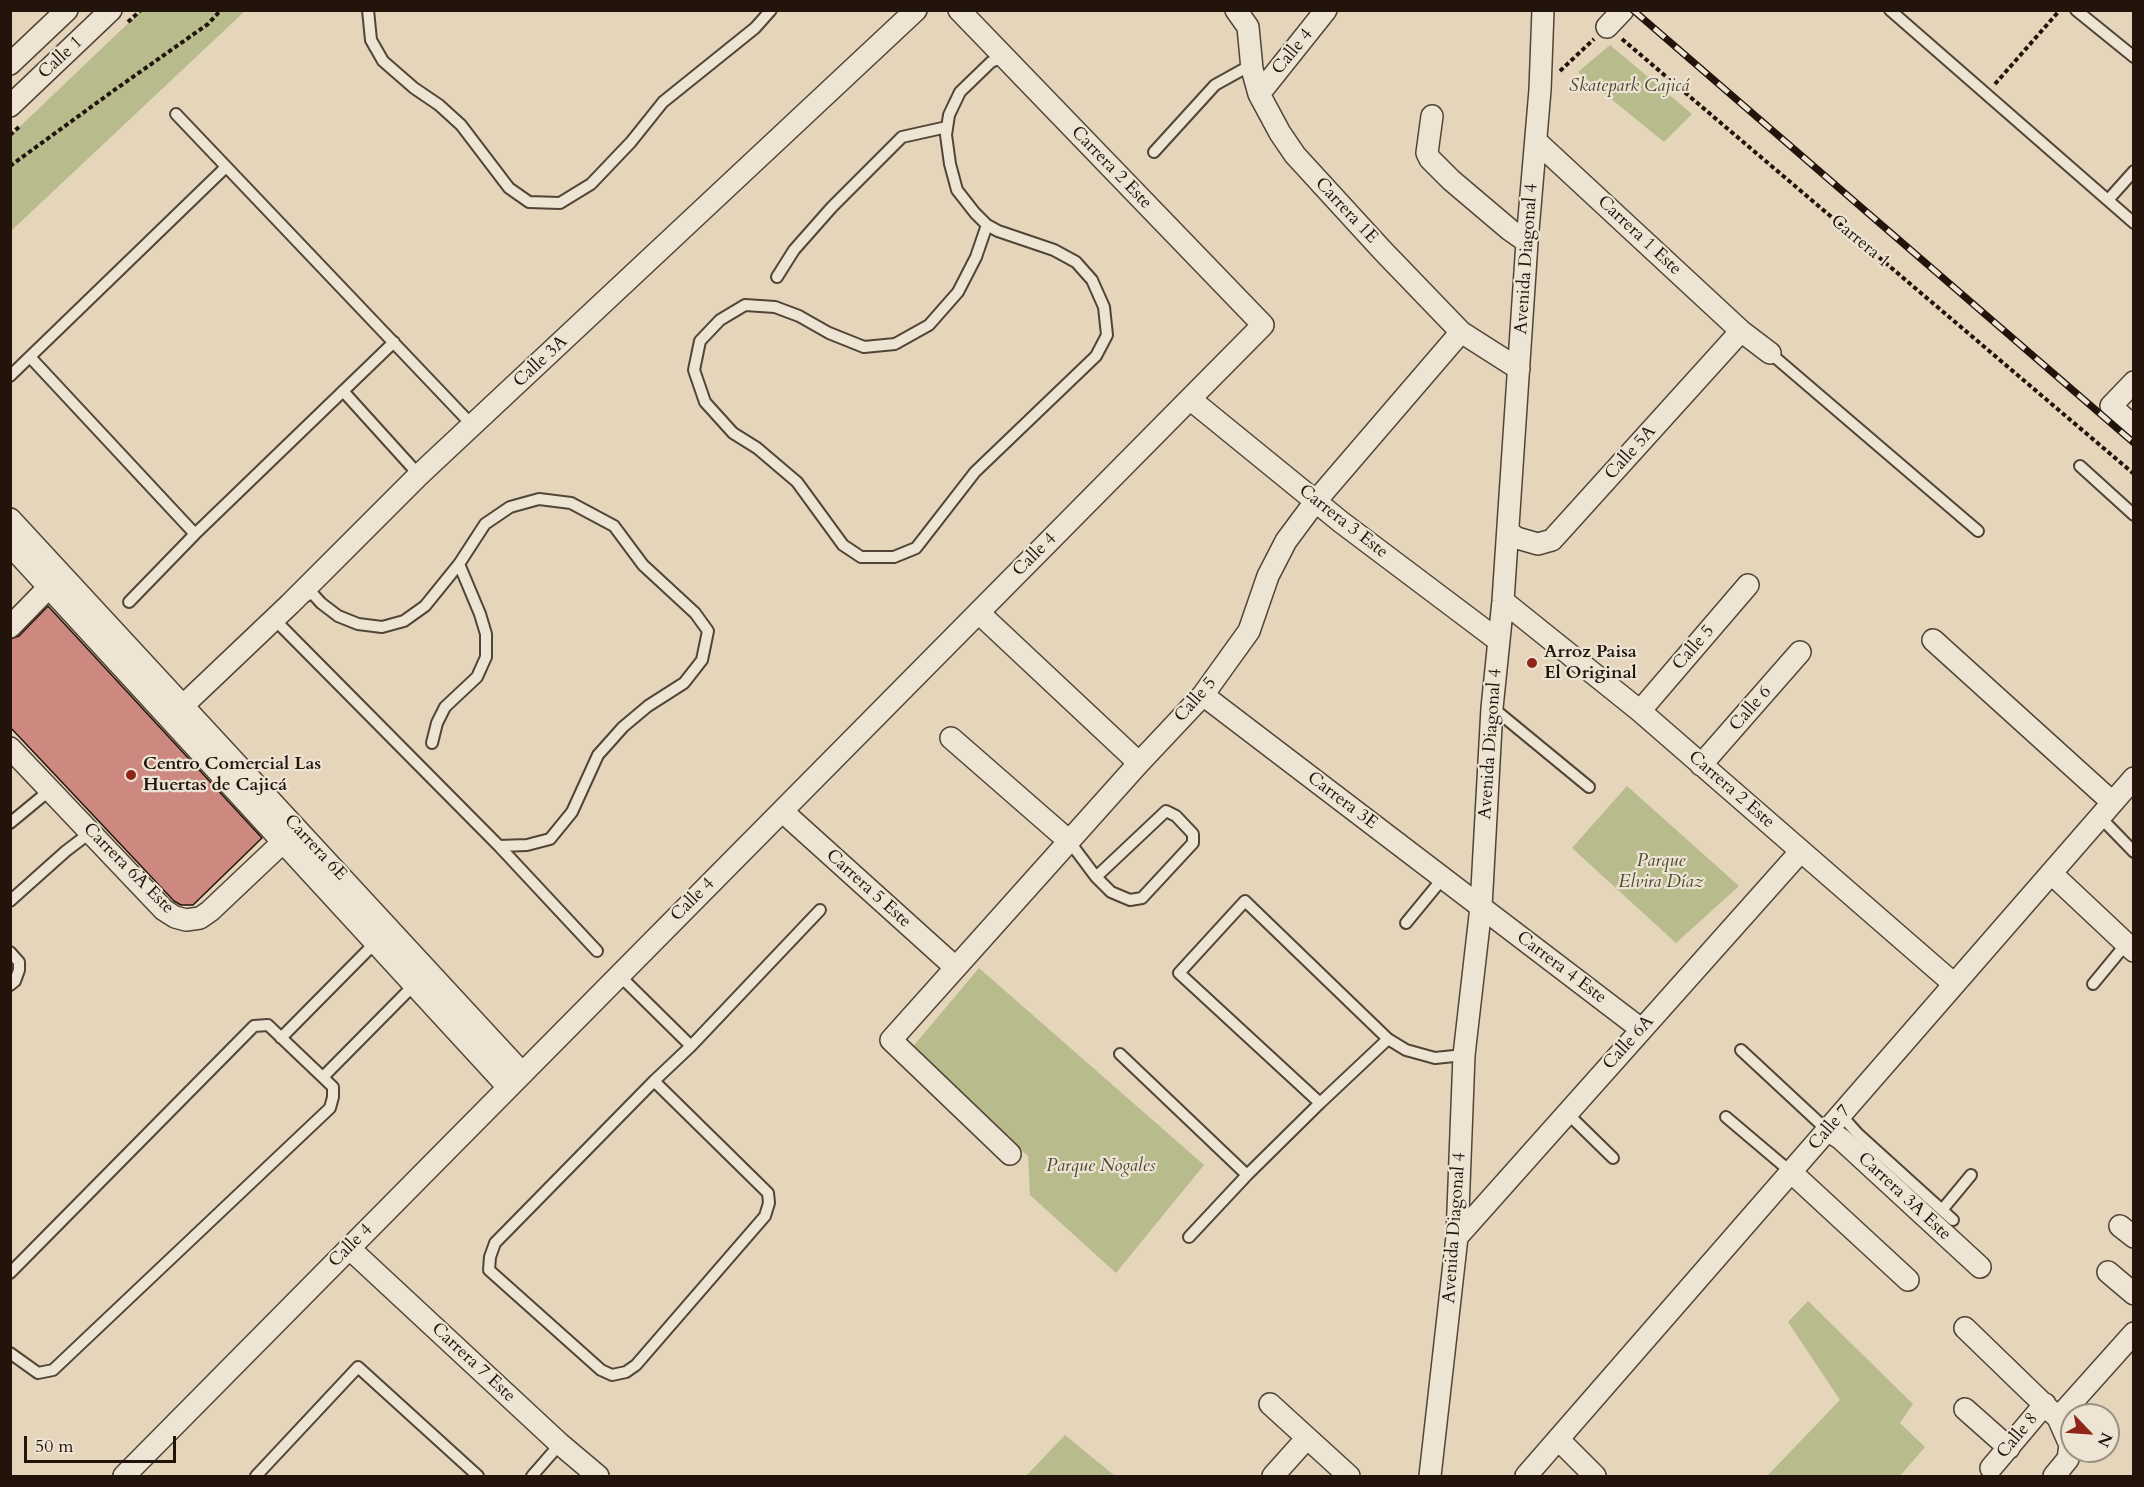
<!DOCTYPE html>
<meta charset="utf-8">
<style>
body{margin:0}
#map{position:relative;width:2144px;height:1487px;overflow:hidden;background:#e4d5bb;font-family:Cardo,serif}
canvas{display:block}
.frame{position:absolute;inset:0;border:12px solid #22140b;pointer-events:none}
.north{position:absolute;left:2060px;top:1403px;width:60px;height:60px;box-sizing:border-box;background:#ede4d3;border:2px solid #9c9183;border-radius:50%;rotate:115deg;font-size:16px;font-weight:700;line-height:24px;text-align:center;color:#22140b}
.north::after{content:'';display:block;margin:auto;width:21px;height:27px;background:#8f2418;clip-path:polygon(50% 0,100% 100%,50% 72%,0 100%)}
.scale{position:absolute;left:24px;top:1436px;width:152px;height:27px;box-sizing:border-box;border:3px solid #22140b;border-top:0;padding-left:8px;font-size:18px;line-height:21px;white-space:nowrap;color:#22140b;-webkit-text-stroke:4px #ede4d3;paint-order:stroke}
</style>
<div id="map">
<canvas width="2144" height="1487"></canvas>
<div class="frame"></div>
<div class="north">N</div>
<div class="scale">50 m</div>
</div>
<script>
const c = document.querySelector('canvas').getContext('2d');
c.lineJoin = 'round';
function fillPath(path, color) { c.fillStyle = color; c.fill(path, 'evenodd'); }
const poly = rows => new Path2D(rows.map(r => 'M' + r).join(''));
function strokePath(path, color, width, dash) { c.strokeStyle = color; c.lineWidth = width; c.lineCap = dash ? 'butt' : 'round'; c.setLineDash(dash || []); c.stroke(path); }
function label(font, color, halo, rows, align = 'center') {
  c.font = font + ' Cardo,serif'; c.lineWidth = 4.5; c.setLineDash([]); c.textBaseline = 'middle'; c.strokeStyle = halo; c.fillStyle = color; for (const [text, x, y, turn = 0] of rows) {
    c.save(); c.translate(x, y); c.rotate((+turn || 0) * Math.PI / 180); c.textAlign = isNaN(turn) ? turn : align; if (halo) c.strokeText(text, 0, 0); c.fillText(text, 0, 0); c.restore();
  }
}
fillPath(poly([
 [141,11,245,11,11,231,11,135],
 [1610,45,1692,114,1664,142,1578,72],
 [1627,786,1739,886,1676,943,1572,848],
 [979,968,1204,1165,1116,1273,1030,1195,1028,1156,910,1050],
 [1808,1301,1913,1404,1900,1423,1925,1447,1900,1476,1767,1476,1840,1400,1788,1322],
 [1065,1435,1115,1476,1026,1476]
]), '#b8bc8d');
const building = poly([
 [48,606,262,838,193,905,181,905,174,901,10,727,10,639,19,636,48,606]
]);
fillPath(building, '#cd8880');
strokePath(building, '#22140b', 1.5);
const lane = poly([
 [368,10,371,40,383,61,414,88,439,105,461,125,509,188,529,202,560,203,591,184,631,142,663,102,755,28,771,10],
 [1890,10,2134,223],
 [2076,10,2134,57],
 [176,114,473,426],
 [1154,152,1215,85,1242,70,1252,69],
 [2108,200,2134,171],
 [987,225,976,257,958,292,929,325,895,344,864,347,829,333,799,316,775,307,745,305,720,320,700,341,694,370,705,402,733,433,757,448,797,482,843,545,861,557,894,557,916,548,975,472,1096,356,1107,335,1104,307,1092,280,1076,262,1054,250,998,231,987,225,975,213,957,190,950,164,946,135,949,115,960,92,991,62,1003,57],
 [777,277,794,250,832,207,902,137,947,127],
 [1770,353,1978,531],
 [30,357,195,534],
 [10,376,226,167],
 [343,391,419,475],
 [2080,466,2134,515],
 [302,598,312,593,321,603,338,616,358,624,382,627,404,621,425,606,459,564,485,524,510,507,539,499,571,503,614,526,643,565,695,613,708,631,702,660,684,683,648,706,623,727,598,755,572,812,550,839,527,845,499,846],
 [129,602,195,534,394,342],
 [274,619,499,846,597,951],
 [1493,708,1589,787],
 [432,743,437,723,445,707,477,677,486,657,486,634,480,614,459,564],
 [2100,817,2134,852],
 [10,823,50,790],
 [1069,841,1096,877,1111,892,1130,900,1142,898,1193,843,1193,834,1176,816,1166,811,1096,877],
 [10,901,66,851,91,832],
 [1406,923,1443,878],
 [10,952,19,962,19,970,15,981,10,985],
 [619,975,691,1046],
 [2093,984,2126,944],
 [281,1038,368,950,377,944],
 [1741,1050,1827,1130],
 [1120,1054,1247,1175],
 [323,1077,407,992,416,986],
 [654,1081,768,1193,769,1203,765,1216,636,1365,626,1372,612,1375,601,1370,489,1270,490,1257,495,1243,654,1081,691,1046,820,910],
 [1320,1103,1179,973,1245,901,1388,1039],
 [1567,1113,1613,1158],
 [1841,1115,1858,1134,1953,1220],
 [1726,1117,1791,1172],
 [1942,1210,1971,1175],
 [1189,1237,1247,1175,1320,1103,1388,1039,1406,1050,1435,1058,1464,1055],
 [10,1273,254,1026,268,1025,333,1087,333,1097,330,1108,53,1370,38,1373,10,1353],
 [256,1476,358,1367,478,1476],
 [532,1476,560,1444]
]);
const street = poly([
 [1236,10,1248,27,1252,69,1259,94,1280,133,1295,155,1382,250,1461,332,1519,369],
 [1607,27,1623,10],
 [10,64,67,10],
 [1259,94,1326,10],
 [10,106,111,10],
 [1432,116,1427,153,1430,159,1451,180,1510,230,1527,242],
 [1536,141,1741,331,1770,353],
 [2134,382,2111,406,2134,427],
 [1190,399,1341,522,1499,641],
 [10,519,522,1073],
 [1508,532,1517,538,1538,544,1552,540,1741,331],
 [10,545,508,1087],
 [1503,601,1640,711,1954,984],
 [979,613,1139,763],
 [10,627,49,587],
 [1933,640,2112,802],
 [1203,695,1641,1029],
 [1640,711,1748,585],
 [170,718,290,604,419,475,916,10],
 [951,738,1069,841],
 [10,748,164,910,175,917,186,920,200,918,210,911,283,842],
 [1701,765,1800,652],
 [782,811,955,967],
 [2051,873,2134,951],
 [1827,1130,1841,1139,1980,1267],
 [1010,1154,891,1040,1139,763,1203,695,1249,631,1268,576,1286,541,1315,502,1461,332],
 [1791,1172,1908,1280],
 [2120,1226,2134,1237],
 [1457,1237,1801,851],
 [349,1248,560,1444,598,1476],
 [2108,1272,2134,1294],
 [1965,1328,2058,1418,2070,1445,2068,1459,2054,1476],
 [1270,1404,1349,1476],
 [1965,1409,2009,1448],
 [2058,1418,2134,1333],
 [1558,1439,1595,1476],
 [1991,1468,2045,1404],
 [124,1476,1263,325,959,10],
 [1273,1476,1307,1438],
 [1430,1476,1457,1237,1464,1055,1481,907,1492,708,1503,601,1527,242,1540,90,1543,10],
 [1526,1476,2134,778]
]);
strokePath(lane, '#524437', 14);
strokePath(street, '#524437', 24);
strokePath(poly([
 [128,22,141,10],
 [1622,39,2134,474],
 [1560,71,1594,39],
 [1995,84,2060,10],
 [10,135,21,125],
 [10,166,113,91,208,24,221,10]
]), '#22140b', 4, [4.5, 3]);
strokePath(lane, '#ede4d3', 10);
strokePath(street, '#ede4d3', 21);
const rail = poly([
 [1633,10,2134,443]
]);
strokePath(rail, '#22140b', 7);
strokePath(rail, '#ede4d3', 4.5, [14]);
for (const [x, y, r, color] of [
 [1532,663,6,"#8f2418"],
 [131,775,6,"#8f2418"]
]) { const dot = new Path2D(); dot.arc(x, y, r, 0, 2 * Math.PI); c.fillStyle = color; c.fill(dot); strokePath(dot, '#ede4d3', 2); }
label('18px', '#22140b', '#ede4d3', [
 ["Calle 4",1293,52,-51],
 ["Calle 1",61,58,-43],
 ["Carrera 2 Este",1111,168,46],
 ["Carrera 1E",1346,211,47],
 ["Carrera 1 Este",1639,236,43],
 ["Carrera 1",1860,242,40],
 ["Avenida Diagonal 4",1527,259,-86],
 ["Calle 3A",541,362,-43],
 ["Calle 5A",1631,453,-48],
 ["Carrera 3 Este",1343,522,38],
 ["Calle 4",1035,555,-45],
 ["Calle 5",1694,648,-49],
 ["Calle 5",1196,700,-49],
 ["Calle 6",1751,709,-49],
 ["Avenida Diagonal 4",1491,744,-86],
 ["Carrera 2 Este",1731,790,41],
 ["Carrera 3E",1342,801,37],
 ["Carrera 6E",315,848,47],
 ["Carrera 6A Este",128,869,45],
 ["Carrera 5 Este",868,889,42],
 ["Calle 4",693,900,-45],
 ["Carrera 4 Este",1561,968,37],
 ["Calle 6A",1629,1043,-48],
 ["Calle 7",1830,1128,-49],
 ["Carrera 3A Este",1904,1197,43],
 ["Avenida Diagonal 4",1455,1228,-86],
 ["Calle 4",351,1246,-45],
 ["Carrera 7 Este",473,1363,43],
 ["Calle 8",2018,1436,-50]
]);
label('italic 18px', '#4f4632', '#ede4d3', [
 ["Skatepark Cajicá",1629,87],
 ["Parque",1661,862],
 ["Elvira Díaz",1661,883],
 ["Parque Nogales",1101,1167]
]);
label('bold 18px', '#22140b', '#ede4d3', [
 ["Arroz Paisa",1544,653],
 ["El Original",1544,674],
 ["Centro Comercial Las",143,765],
 ["Huertas de Cajicá",143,786]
], 'left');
</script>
